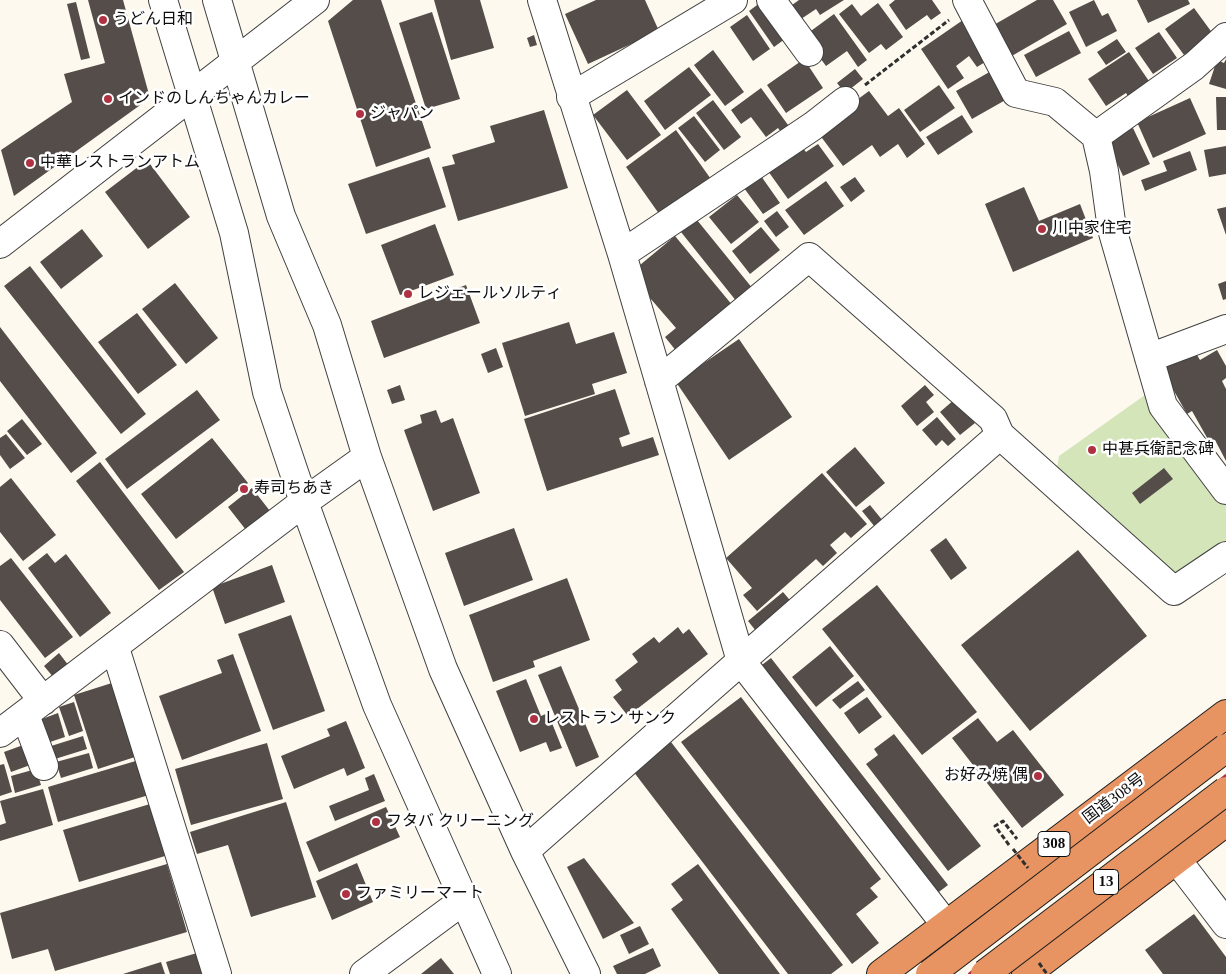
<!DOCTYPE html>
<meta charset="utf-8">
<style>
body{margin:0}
canvas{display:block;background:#fdf9ee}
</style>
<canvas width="1226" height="974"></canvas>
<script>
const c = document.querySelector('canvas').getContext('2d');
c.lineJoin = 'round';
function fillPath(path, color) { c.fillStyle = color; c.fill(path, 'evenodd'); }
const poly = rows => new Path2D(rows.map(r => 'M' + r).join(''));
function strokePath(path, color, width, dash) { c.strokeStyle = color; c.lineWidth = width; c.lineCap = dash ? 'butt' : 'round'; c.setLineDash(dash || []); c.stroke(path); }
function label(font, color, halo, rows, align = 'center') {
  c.font = font + ' "Times New Roman","Noto Sans JP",serif'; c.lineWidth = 5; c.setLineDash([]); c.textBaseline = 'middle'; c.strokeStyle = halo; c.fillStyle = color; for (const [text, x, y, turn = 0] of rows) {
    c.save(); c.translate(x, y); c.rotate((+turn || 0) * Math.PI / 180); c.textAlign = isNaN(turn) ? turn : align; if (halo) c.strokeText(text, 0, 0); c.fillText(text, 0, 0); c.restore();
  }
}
fillPath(poly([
 [1145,395,1226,502,1226,544,1174,576,1057,468,1059,456]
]), '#d4e5ba');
fillPath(poly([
 [88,0,123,0,150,98,14,196,1,150,72,102,64,74,105,63],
 [353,0,381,0,431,148,376,167,328,21],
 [434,0,480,0,494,48,451,60],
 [596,0,645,0,659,31,588,64,565,14],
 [764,0,789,36,774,47,749,11],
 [799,0,844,0,820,15,816,9,801,19,792,5],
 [895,0,932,0,941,13,931,20,927,15,906,30,889,5],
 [1037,0,1053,0,1067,24,1010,57,992,26],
 [1094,0,1102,16,1108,13,1117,31,1086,47,1069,12],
 [1137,0,1188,0,1190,4,1148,23],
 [76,2,90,58,81,60,67,4],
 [878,3,903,37,886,50,881,44,869,53,839,14,852,4,861,16],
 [1194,8,1213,34,1184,55,1165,29],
 [432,12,460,99,426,109,399,23],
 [834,14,867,60,858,67,847,51,826,66,804,36],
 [747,15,770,49,753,61,730,27],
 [963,20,990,59,977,67,969,56,956,66,964,78,948,89,921,49],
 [1069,31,1081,53,1036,77,1024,55],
 [1159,32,1177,58,1153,74,1135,48],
 [534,35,537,45,530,47,527,38],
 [1117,39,1126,52,1106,65,1097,52],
 [713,50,744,92,725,106,694,65],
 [1129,52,1153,87,1131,101,1126,93,1106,106,1088,79],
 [804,59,823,88,786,113,767,85],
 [1226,59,1226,89,1209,84,1217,60,1224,63],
 [689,67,711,95,665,130,644,101],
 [855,69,863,79,845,93,837,83],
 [993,70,1009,98,972,119,956,91],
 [939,85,955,108,920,132,904,110],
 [761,88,791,129,783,135,778,128,766,137,751,117,741,124,731,110],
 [627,90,661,135,627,160,593,115],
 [869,91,888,116,899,108,925,144,907,158,898,144,880,157,872,145,843,166,816,130],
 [1216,97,1226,97,1226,130,1217,130],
 [1190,98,1206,134,1153,158,1137,122],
 [713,100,741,137,724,150,696,113],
 [544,110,568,188,458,221,442,167,455,164,452,155,495,142,490,126],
 [962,115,973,132,938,155,926,137],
 [694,116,720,150,705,162,678,128],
 [1133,128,1150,164,1123,176,1107,141],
 [676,130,713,182,662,218,626,167],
 [818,144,834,166,788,199,768,171,802,147,806,152],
 [1226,146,1226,174,1209,177,1204,150],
 [1190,151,1197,170,1145,191,1141,180,1167,171,1163,161],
 [429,157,446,207,366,234,348,184],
 [147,160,190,217,148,249,105,192],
 [761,176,780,203,763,214,744,188],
 [855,177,865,191,851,202,840,187],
 [826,181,844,206,804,235,785,210],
 [1024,187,1039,221,1080,204,1093,238,1013,272,985,204],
 [737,195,759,222,731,244,709,217],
 [1226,207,1226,235,1217,209],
 [777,211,789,227,776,237,764,221],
 [697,220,753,289,737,302,681,232],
 [435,224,454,275,400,295,381,245],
 [761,227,780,250,750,274,732,251],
 [82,229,103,256,61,289,40,262],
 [675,236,733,306,677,352,665,337,676,328,650,298,640,265],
 [30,266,146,414,121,434,4,286],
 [1226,281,1226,299,1223,300,1218,284],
 [175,283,218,338,186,364,142,309],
 [466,285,480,323,384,358,371,321],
 [137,313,177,365,138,394,98,342],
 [569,322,576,344,614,332,627,373,592,384,595,394,525,416,502,343],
 [0,327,97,453,71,473,0,381],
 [739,339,792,417,729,460,676,382],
 [496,348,503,367,488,373,481,354],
 [1194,350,1200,360,1217,350,1226,366,1226,378,1222,381,1226,389,1226,461,1215,440,1210,443,1192,411,1187,414,1161,368],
 [400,385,405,400,392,404,387,390],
 [925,385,934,395,926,402,934,412,917,426,901,406],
 [615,389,630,434,619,438,622,447,653,437,659,455,547,491,524,419],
 [197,390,220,420,127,489,105,459],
 [955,399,975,423,960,435,940,412],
 [436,410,441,423,453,418,480,493,433,511,404,430,422,423,420,415],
 [937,417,956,439,948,446,942,440,936,446,922,430],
 [22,419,42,444,27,455,7,431],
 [6,434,25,458,10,469,0,455,0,438],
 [212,438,248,483,176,539,141,494],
 [855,447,885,483,856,507,826,472],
 [100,462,184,572,159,590,76,481],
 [1164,468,1173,479,1140,504,1132,493],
 [822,473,867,524,851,538,845,532,830,545,837,553,823,566,816,559,757,611,743,595,752,588,726,558],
 [11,478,56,535,23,561,0,532,0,487],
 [252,488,270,511,246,530,228,507],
 [870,505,883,521,875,527,862,511],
 [514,528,533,580,464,606,445,553],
 [946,538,967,568,951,580,930,550],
 [1078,550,1147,636,1030,731,961,645],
 [47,553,55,563,66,554,111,613,80,637,28,568],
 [11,558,73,637,45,658,0,600,0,566],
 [272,565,285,602,225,624,212,587],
 [567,578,590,640,533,661,535,667,493,682,469,615],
 [877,585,977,712,922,755,822,629],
 [783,592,794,605,756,631,748,621],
 [291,615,325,711,273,730,238,634],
 [678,627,683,634,689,629,708,654,628,716,613,697,622,690,615,680,638,662,632,654,654,637,659,643],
 [830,646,854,676,816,707,792,677],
 [59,653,69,666,54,678,44,666],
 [233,654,261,731,182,760,159,696,222,673,217,660],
 [771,658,948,885,931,898,754,671],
 [561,666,599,757,576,767,538,675],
 [526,679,541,716,548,713,562,748,550,752,546,742,520,752,496,691],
 [858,681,865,690,840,709,832,700],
 [115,682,138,756,98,769,74,695],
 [741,697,881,879,870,888,878,897,856,914,879,943,852,964,681,742],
 [867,697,882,717,859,734,844,713],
 [74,702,83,731,69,736,59,707],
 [58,713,65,737,50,742,42,719],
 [978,718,997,742,1013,730,1064,795,1022,828,952,738],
 [346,721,365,768,347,776,344,768,294,789,281,756,330,736,327,729],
 [894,734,981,846,948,871,866,764,878,755,874,749],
 [83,736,87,749,55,759,51,746],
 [671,742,843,965,831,974,788,974,633,771],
 [267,743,283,799,191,825,175,769],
 [26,744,33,764,11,772,4,752],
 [89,753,93,768,61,778,56,762],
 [139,760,149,795,58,822,48,787],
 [4,764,12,792,0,796,0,765],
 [36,769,41,785,15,793,11,776],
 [374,774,385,801,335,821,329,806,369,790,365,778],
 [43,789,53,825,0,841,0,825,6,823,0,801],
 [286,802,316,897,251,917,228,845,197,854,190,832],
 [150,804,165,856,79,882,63,830],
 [386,807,400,837,319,872,306,842],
 [584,858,634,923,603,939,567,867],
 [357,863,373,902,332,920,316,881],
 [167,864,187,932,55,971,48,949,12,959,0,913],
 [698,864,780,974,719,974,671,909,683,900,671,884],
 [1194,914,1226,957,1226,974,1163,974,1145,950],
 [640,926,649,944,629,954,620,935],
 [653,948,661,966,645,974,617,974,613,966],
 [197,953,204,974,170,974,166,962],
 [441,958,454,974,421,974],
 [161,962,165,974,123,974]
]), '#544d4a');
const minor = poly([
 [163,0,234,233,267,392,304,502,377,705,497,974],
 [217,0,281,216,327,325,367,457,443,669,525,851,586,974],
 [771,0,809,52],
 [967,0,1016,93,1055,102,1096,136,1104,171,1112,229,1163,406,1226,490],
 [571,97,733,0],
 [1096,136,1194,66,1226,37],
 [0,244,315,0],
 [622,254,813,126,845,101],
 [1149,358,1226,329],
 [659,381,809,257,993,419,1000,435],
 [0,645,43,701],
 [115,648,217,974],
 [25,715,44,766],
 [0,733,304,502,367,457],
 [525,851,741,661,622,254,542,0],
 [1177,860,1226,924],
 [946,925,741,661,1000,435,1174,591,1226,556],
 [364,974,464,900]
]);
const highway = poly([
 [881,974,1226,714],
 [1026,974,1226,822]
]);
strokePath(minor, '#404040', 30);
strokePath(highway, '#1e1e1e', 30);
strokePath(poly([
 [865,85,949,20],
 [1009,845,995,826,1003,821,1017,839]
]), '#2f2f2f', 3, [5, 2.5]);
strokePath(minor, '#fff', 28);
strokePath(highway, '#e79362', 28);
strokePath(poly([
 [939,974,1226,754],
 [970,974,1226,776]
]), '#b03142', 4);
const highwayBridge = poly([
 [930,974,1226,748],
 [985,974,1226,791]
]);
strokePath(highwayBridge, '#1e1e1e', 30, []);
strokePath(poly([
 [1013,849,1028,868],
 [1039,963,1047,974]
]), '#2f2f2f', 3, [5, 2.5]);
strokePath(highwayBridge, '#e79362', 28);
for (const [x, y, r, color] of [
 [103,20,5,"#b03142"],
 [108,99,5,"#b03142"],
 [360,114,5,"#b03142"],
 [30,163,5,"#b03142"],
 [1042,229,5,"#b03142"],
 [408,294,5,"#b03142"],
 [1092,450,5,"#b03142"],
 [244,489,5,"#b03142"],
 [534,719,5,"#b03142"],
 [1038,776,5,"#b03142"],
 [376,822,5,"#b03142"],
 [346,894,5,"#b03142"]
]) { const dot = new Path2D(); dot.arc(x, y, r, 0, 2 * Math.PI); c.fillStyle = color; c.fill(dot); strokePath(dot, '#fff', 2); }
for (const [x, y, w] of [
 [1054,844,32],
 [1106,882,25]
]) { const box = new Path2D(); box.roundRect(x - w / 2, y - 12.5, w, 25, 4); c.fillStyle = '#fff'; c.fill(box); strokePath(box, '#0d0d0d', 1); }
label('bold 15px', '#0d0d0d', null, [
 ["308",1054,844],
 ["13",1106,882]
]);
label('16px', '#0d0d0d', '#fff', [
 ["うどん日和",113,20],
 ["インドのしんちゃんカレー",118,99],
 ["ジャパン",370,114],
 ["中華レストランアトム",40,163],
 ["川中家住宅",1052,229],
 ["レジェールソルティ",418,294],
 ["中甚兵衛記念碑",1102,450],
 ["寿司ちあき",254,489],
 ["レストラン サンク",544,719],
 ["お好み焼 偶",1028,776,"right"],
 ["フタバ クリーニング",386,822],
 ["ファミリーマート",356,894]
], 'left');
label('16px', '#0d0d0d', '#fff', [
 ["国道308号",1114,799,-37]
]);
</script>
